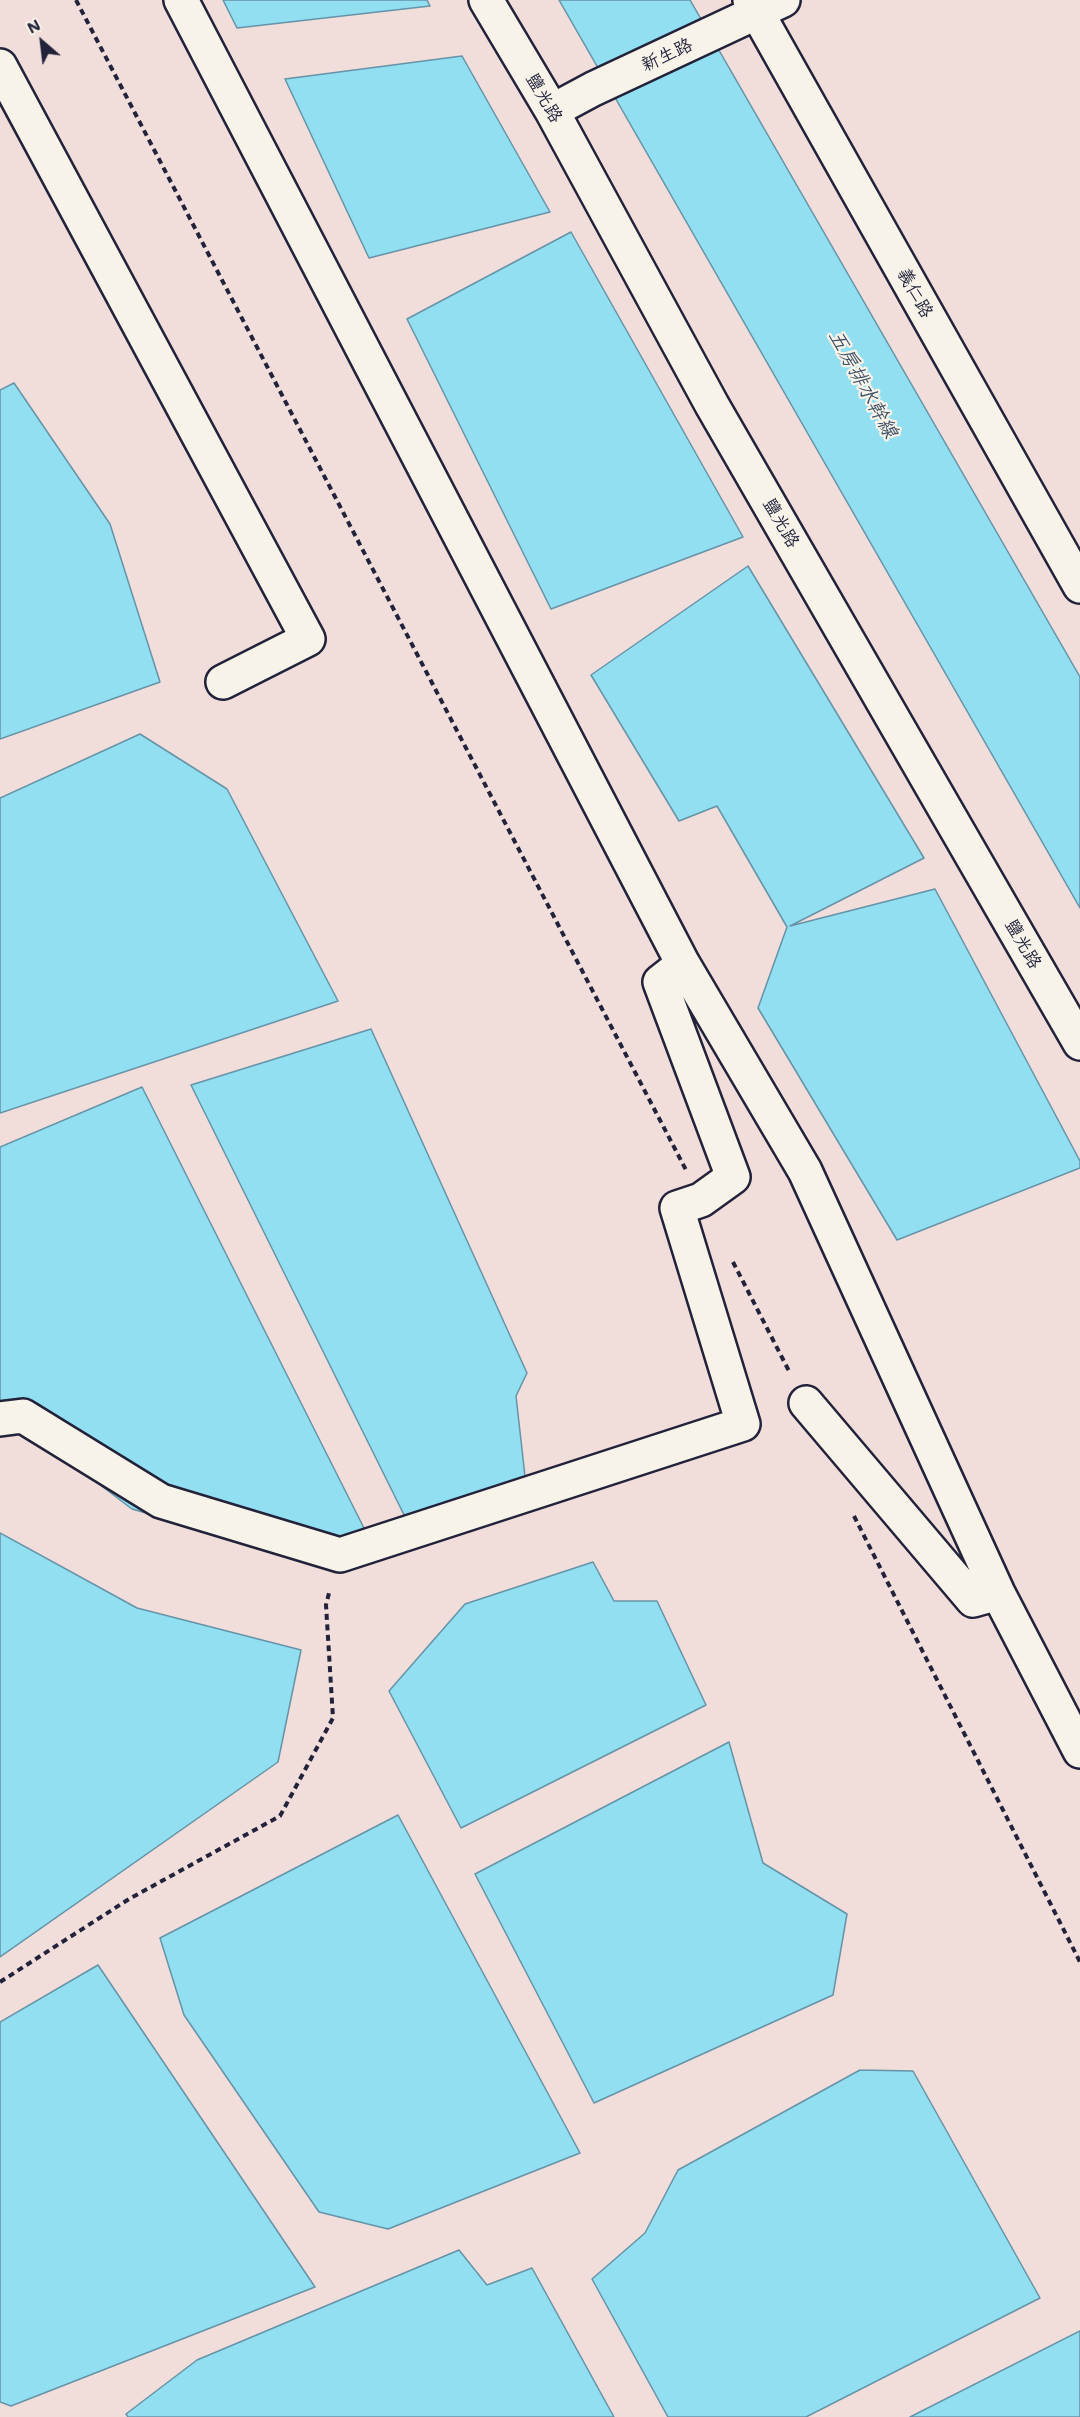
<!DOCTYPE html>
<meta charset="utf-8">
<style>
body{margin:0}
#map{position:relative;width:1080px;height:2417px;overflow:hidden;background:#f1ddda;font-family:Mali,sans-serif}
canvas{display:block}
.north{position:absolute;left:12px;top:12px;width:60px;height:60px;-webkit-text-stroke:4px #f7f3e8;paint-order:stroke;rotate:332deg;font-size:16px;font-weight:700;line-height:24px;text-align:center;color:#22223b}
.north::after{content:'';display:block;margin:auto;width:21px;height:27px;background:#22223b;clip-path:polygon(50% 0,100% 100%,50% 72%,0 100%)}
</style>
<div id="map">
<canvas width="1080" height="2417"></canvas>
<div class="north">N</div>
</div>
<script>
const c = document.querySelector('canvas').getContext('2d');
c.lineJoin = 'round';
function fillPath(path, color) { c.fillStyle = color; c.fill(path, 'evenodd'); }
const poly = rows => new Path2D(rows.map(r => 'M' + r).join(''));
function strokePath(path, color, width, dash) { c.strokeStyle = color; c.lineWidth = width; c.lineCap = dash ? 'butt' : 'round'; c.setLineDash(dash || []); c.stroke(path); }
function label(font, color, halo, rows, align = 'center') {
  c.font = font + ' Mali,"LXGW WenKai TC",sans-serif'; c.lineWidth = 4.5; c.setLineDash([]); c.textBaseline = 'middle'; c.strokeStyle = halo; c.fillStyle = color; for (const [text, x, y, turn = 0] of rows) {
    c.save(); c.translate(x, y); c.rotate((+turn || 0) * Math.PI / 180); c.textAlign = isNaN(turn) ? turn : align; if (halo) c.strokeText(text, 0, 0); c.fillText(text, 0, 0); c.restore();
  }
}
const water = poly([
 [223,0,427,0,430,6,237,28,223,0],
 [559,0,690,0,1080,677,1080,908,559,0],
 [462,56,550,212,369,258,285,79,462,56],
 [571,232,743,537,551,609,407,319,571,232],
 [14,383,110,524,160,682,0,739,0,390,14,383],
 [748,566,924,858,790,926,935,889,1080,1161,1080,1168,897,1240,758,1008,787,927,717,806,679,821,591,675,748,566],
 [140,734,227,789,338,1001,0,1113,0,798,140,734],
 [371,1029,527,1373,516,1396,527,1494,416,1539,191,1085,371,1029],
 [142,1087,372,1544,270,1549,132,1509,0,1409,0,1147,142,1087],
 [0,1533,137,1608,301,1650,278,1762,0,1957,0,1533],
 [593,1562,614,1601,657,1601,706,1705,461,1828,389,1691,465,1604,593,1562],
 [729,1742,763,1863,847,1914,833,1995,594,2103,475,1874,729,1742],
 [398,1815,580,2153,388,2229,319,2212,184,2015,160,1938,398,1815],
 [98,1965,315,2287,11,2406,0,2402,0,2022,98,1965],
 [860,2070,913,2071,1040,2298,806,2417,668,2417,592,2279,645,2233,678,2170,860,2070],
 [459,2250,487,2285,532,2268,614,2417,128,2417,126,2414,197,2360,459,2250],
 [1080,2331,1080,2417,910,2417,1080,2331]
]);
fillPath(water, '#92dff1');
strokePath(water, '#6593a8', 1.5);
const minor = poly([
 [181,0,683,964,805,1171,998,1593,1080,1751],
 [486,0,552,111,712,405,1080,1043],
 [750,0,1080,586],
 [0,66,308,639,223,682],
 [552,111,593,89,783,0],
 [806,1403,973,1600,998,1593],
 [0,1419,23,1416,161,1501,340,1555,743,1424,677,1208,701,1200,733,1177,660,982,683,964]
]);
strokePath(minor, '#22223b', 38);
strokePath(poly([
 [76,0,686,1170],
 [733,1262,790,1373],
 [854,1516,1080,1962],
 [0,1982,129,1899,280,1816,333,1718,326,1605,330,1589]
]), '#22223b', 4, [6, 4.5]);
strokePath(minor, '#f7f3e8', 33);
label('18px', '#22223b', '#f7f3e8', [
 ["新生路",667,55,-25],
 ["鹽光路",544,98,60],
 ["義仁路",915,293,61],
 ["鹽光路",781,523,60],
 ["鹽光路",1023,944,60]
]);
label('italic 20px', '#3e5168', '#f7f3e8', [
 ["五房排水幹線",863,384,61]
]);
</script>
